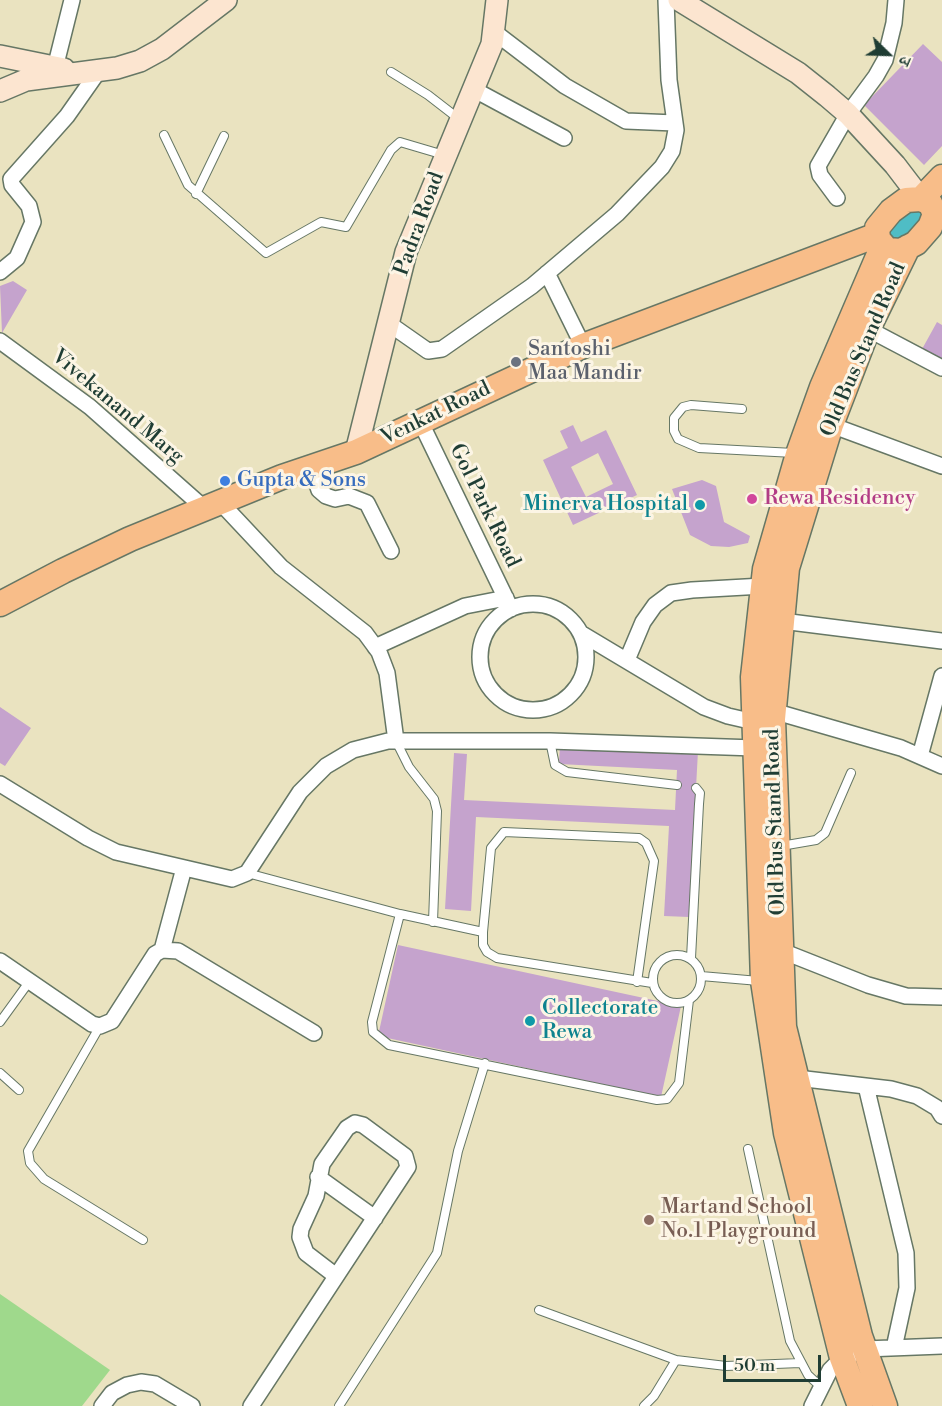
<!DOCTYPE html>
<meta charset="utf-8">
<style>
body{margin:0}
#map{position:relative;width:942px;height:1406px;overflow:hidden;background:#eae3c0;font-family:"Libre Bodoni","Noto Serif Devanagari",serif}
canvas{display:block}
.north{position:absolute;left:858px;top:24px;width:60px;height:60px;-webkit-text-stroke:4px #fcf5e5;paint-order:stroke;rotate:113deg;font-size:16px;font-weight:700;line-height:24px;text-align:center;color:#1f3d34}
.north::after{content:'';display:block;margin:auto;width:21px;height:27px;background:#1f3d34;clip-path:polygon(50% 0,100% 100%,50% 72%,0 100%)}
.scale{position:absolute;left:723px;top:1355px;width:98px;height:27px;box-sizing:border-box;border:3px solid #1f3d34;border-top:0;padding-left:8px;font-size:18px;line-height:21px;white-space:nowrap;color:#1f3d34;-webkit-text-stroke:4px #fcf5e5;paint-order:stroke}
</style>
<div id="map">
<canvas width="942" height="1406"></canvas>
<div class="north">उ</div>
<div class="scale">50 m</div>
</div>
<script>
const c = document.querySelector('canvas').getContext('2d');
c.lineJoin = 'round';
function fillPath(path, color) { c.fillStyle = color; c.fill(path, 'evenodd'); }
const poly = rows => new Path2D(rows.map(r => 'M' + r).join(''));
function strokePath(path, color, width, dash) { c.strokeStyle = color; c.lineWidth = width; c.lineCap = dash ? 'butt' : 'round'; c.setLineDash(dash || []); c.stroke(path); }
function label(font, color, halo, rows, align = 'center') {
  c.font = font + ' "Libre Bodoni",serif'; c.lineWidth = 6; c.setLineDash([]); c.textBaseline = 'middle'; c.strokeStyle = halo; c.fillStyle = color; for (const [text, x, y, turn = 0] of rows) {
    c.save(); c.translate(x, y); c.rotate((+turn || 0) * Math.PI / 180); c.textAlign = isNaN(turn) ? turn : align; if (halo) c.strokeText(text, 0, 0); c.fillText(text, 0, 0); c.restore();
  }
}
fillPath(poly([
 [0,1294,110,1370,82,1406,0,1406]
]), '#9fd98c');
fillPath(poly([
 [906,200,935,214,887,250,891,211]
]), '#4fbdc5');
fillPath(poly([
 [923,44,942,62,942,146,924,165,864,105],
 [13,281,27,290,2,333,0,286],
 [937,322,942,325,942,363,921,351],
 [573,425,581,442,606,430,637,495,573,525,543,460,568,448,560,431],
 [598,453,613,484,586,497,571,467],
 [702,480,716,486,724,522,750,536,748,543,729,547,711,546,690,535,672,489],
 [0,707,31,728,5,766,0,763],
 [560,744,698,751,689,917,664,916,669,826,476,817,471,911,445,909,454,753,467,754,464,800,675,810,677,770,559,764],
 [398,945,681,1006,661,1097,378,1036]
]), '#c5a3cd');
const lane = poly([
 [391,72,428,95,459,119],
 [164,135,188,185,266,253,321,222,346,227,391,150,400,142,444,155],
 [196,194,224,136],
 [742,409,691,405,683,407,674,418,674,431,678,439,699,448,794,453],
 [396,741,409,767,434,799,437,811,433,922],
 [550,741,555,765,567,772,677,785],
 [781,846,816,840,825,833,851,773],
 [247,873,400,914,483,932,483,945,487,952,497,958,652,983],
 [400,914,372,1022,373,1032,389,1045,657,1100,667,1099,679,1083,689,1000],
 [483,932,491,848,504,832,639,838,646,843,654,861,637,982],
 '653 979a24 24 0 1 1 48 0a24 24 0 1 1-48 0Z',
 [691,958,699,804,700,793,696,788],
 [701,976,759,981],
 [0,1022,29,982],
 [100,1026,28,1151,30,1163,44,1179,143,1240],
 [0,1073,19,1090],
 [748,1149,790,1341,808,1375,821,1387],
 [539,1310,676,1360,726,1366,800,1363],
 [339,1406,437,1253,458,1151,485,1063],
 [644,1406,654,1396,676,1360]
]);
const street = poly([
 [493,31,565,86,626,121,675,123],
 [55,68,72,0],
 [473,89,564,138],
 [837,198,820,175,818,166,848,114,876,76,885,60,894,23,896,0],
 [0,272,17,258,33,222,29,206,12,185,11,179,67,116,100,69],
 [547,273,583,346],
 [388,323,428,351,442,349,532,286,617,214,662,167,672,151,676,130,669,80,666,0],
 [868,329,942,368],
 [0,341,90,407,204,508],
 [420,421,511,609],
 [831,425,942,466],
 [311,467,319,490,326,496,335,499,349,496,367,503,391,551],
 [220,502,281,567,365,633,379,652,387,673,396,741],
 '480 657a53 53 0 1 1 106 0a53 53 0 1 1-106 0Z',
 [782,621,942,641],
 [582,634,704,707,728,716,754,722],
 [375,647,465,606,506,598],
 [627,660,643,622,655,605,671,593,692,590,763,586],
 [765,712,773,711,901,748,942,766],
 [920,756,942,676],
 [0,784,88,838,116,852,232,879,247,873,300,792,326,766,353,750,388,741,550,741,755,748],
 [162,950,184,868],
 [782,951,868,985,906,996,942,997],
 [0,961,92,1024,100,1026,112,1021,155,954,162,950,178,951,314,1033],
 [797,1078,891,1089,917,1096,937,1108,942,1116],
 [866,1086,906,1253,907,1288,894,1348],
 [318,1177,375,1218],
 [102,1406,112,1393,127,1385,141,1382,155,1384,192,1406],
 [251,1406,408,1167,405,1156,363,1125,355,1123,347,1128,322,1164,316,1196,301,1229,300,1237,306,1253,336,1276],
 [812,1406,830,1370,842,1358,865,1349,942,1346]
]);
const secondary = poly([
 [679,0,798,73,827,96,848,114,895,165,921,199],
 [0,56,64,69],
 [0,91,26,80,117,68,140,61,162,49,226,0],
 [356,452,406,252,492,44,497,0]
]);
const primary = poly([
 [921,199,930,203,935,214,930,227,916,243,901,251,887,250,878,239,877,228,891,211,906,200,921,199],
 [921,199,942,177],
 [0,604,63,571,130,539,282,477,356,452,583,346,877,235],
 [860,1406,842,1358,786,1133,763,981,753,677,765,569,798,454,822,387,883,245],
 [885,1406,860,1336,784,1027,773,719,787,568,831,425,868,329,908,247]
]);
strokePath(lane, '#667765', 10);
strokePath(street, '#667765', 18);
strokePath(secondary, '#667765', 24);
strokePath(primary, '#667765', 27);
strokePath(lane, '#fff', 8);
strokePath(street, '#fff', 15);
strokePath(secondary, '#fce5d0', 21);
strokePath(primary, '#f8bd89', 24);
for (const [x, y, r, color] of [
 [516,362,6,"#6b7280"],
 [225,481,6,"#3f7fe0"],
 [752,499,6,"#d1479c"],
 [700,505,6,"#0f9aa8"],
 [530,1021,6,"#0f9aa8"],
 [649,1220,6,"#8d6e63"]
]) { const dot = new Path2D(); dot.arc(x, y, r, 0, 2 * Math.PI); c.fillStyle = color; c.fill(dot); strokePath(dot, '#fcf5e5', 2); }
label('21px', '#1f3d34', '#fcf5e5', [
 ["Padra Road",420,224,-70],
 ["Old Bus Stand Road",864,350,-67],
 ["Vivekanand Marg",117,407,40],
 ["Venkat Road",436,414,-26],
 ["Gol Park Road",484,506,64],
 ["Old Bus Stand Road",776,822,-92]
]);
label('21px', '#5b616d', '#fcf5e5', [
 ["Santoshi",528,350],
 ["Maa Mandir",528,374]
], 'left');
label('21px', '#366cbe', '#fcf5e5', [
 ["Gupta & Sons",237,481]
], 'left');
label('21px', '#b23c85', '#fcf5e5', [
 ["Rewa Residency",764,499]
], 'left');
label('21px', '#0d838f', '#fcf5e5', [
 ["Minerva Hospital",688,505],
 ["Collectorate",542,1009,"left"],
 ["Rewa",542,1033,"left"]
], 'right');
label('21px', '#785e54', '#fcf5e5', [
 ["Martand School",661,1208],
 ["No.1 Playground",661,1232]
], 'left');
</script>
